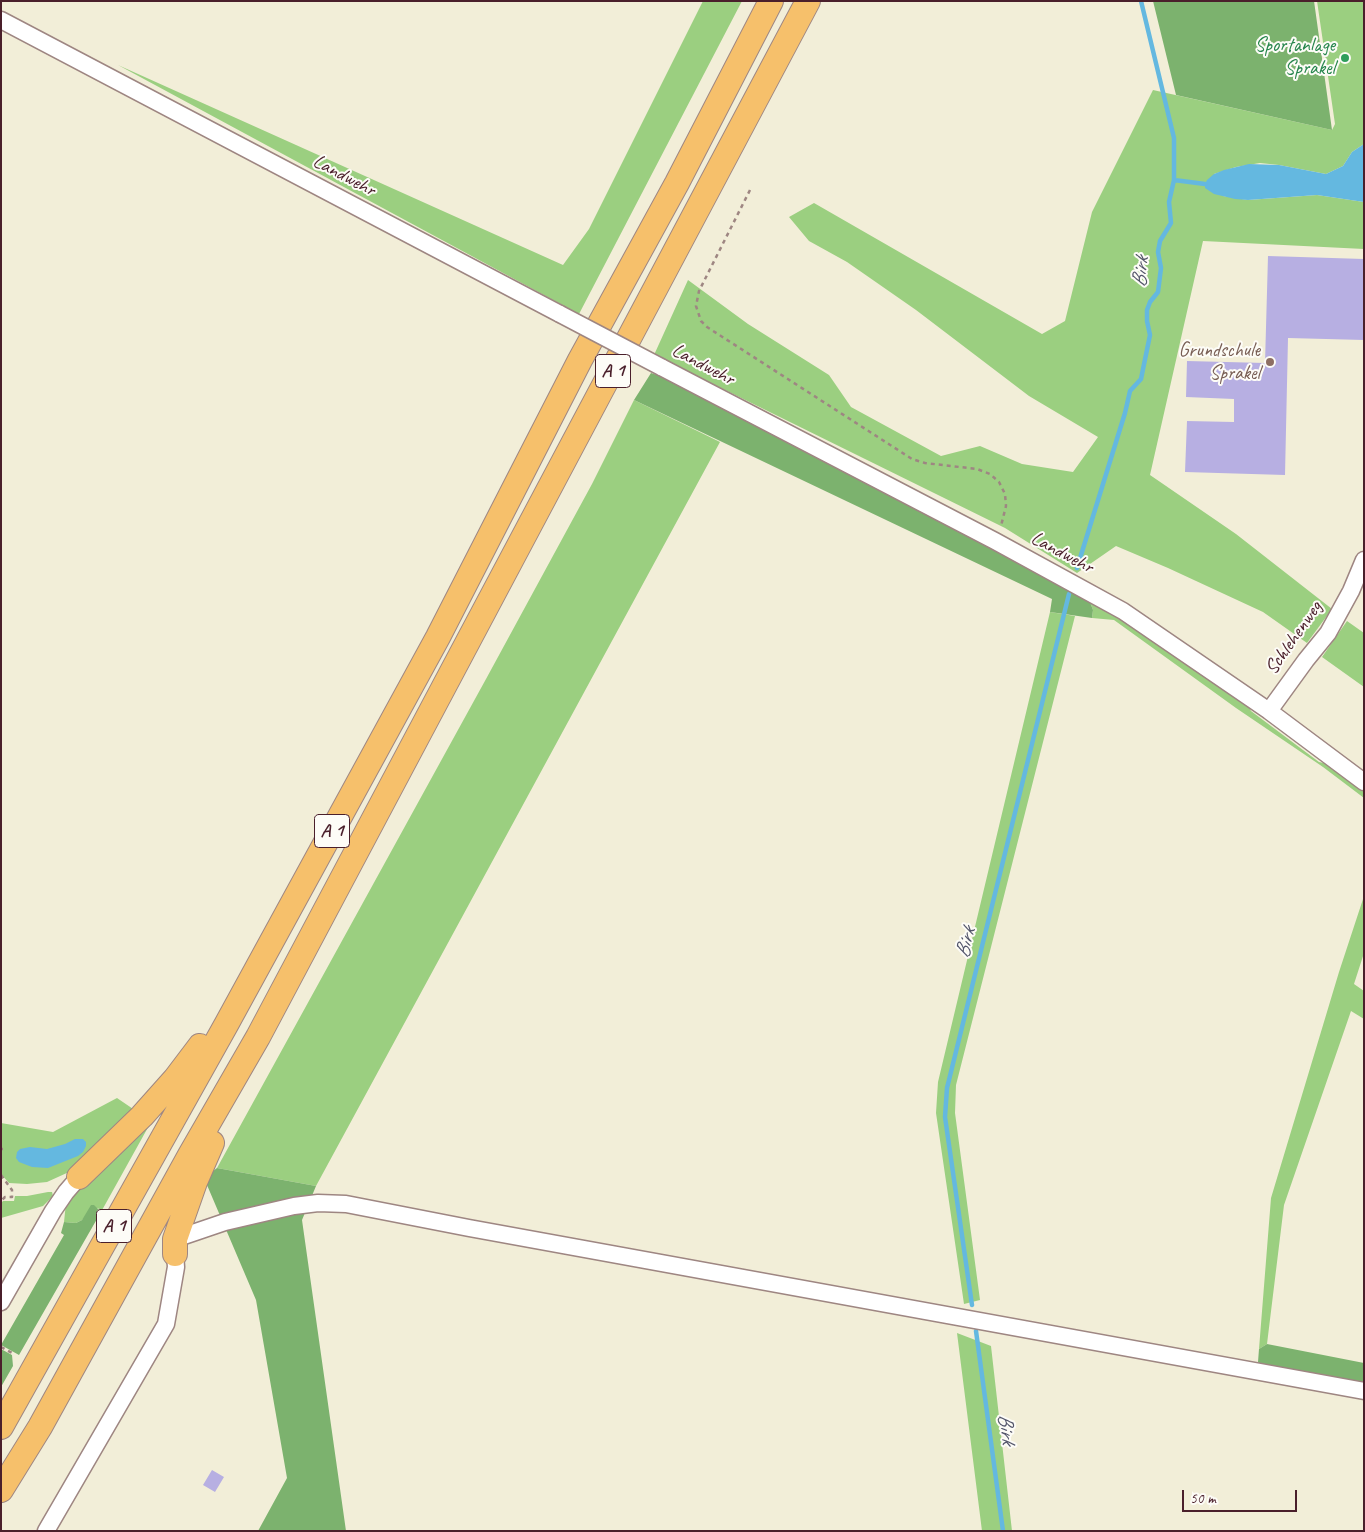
<!DOCTYPE html>
<style>
body{margin:0}
#map{position:relative;width:1365px;height:1532px;overflow:hidden;background:#f2eed8;font-family:Caveat,sans-serif}
canvas{display:block}
.frame{position:absolute;inset:0;border:2px solid #4a1f2b;pointer-events:none}
.scale{position:absolute;left:1182px;top:1490px;width:115px;height:22px;box-sizing:border-box;border:2px solid #4a1f2b;border-top:0;padding-left:6px;font-size:15px;line-height:18px;white-space:nowrap;color:#4a1f2b;-webkit-text-stroke:4px #fdfcf7;paint-order:stroke}
</style>
<div id="map">
<canvas width="1365" height="1532"></canvas>
<div class="frame"></div>
<div class="scale">50 m</div>
</div>
<script>
const c = document.querySelector('canvas').getContext('2d');
c.lineJoin = 'round';
function fillPath(path, color) { c.fillStyle = color; c.fill(path, 'evenodd'); }
const poly = rows => new Path2D(rows.map(r => 'M' + r).join(''));
function strokePath(path, color, width, dash) { c.strokeStyle = color; c.lineWidth = width; c.lineCap = dash ? 'butt' : 'round'; c.setLineDash(dash || []); c.stroke(path); }
function label(font, color, halo, rows, align = 'center') {
  c.font = font + ' Caveat,sans-serif'; c.lineWidth = 4; c.setLineDash([]); c.textBaseline = 'middle'; c.strokeStyle = halo; c.fillStyle = color; for (const [text, x, y, turn = 0] of rows) {
    c.save(); c.translate(x, y); c.rotate((+turn || 0) * Math.PI / 180); c.textAlign = isNaN(turn) ? turn : align; if (halo) c.strokeText(text, 0, 0); c.fillText(text, 0, 0); c.restore();
  }
}
fillPath(poly([
 [703,1,742,1,579,314,118,65,563,265,589,229],
 [1317,1,1364,1,1364,144,1352,152,1343,166,1326,174,1279,165,1260,163,1236,167,1214,174,1223,196,1248,200,1317,195,1364,202,1364,249,1203,241,1150,475,1236,534,1332,609,1307,643,1263,612,1168,568,1116,546,1077,573,1005,528,654,355,688,280,748,324,829,375,851,407,941,456,980,446,1022,464,1073,472,1098,437,1029,396,916,310,847,262,809,241,789,217,814,203,1042,334,1065,321,1092,212,1153,90,1332,130,1335,124],
 [634,400,720,442,316,1186,217,1168,486,679,592,484],
 [1090,602,1105,606,1245,699,1251,711,1319,762,1328,764,1364,788,1364,798,1323,767,1236,708,1114,620,1092,618,1093,610],
 [1050,612,1075,616,956,1085,955,1113,980,1300,964,1304,936,1113,938,1082],
 [1347,621,1364,633,1364,687,1322,657],
 [1364,896,1364,953,1354,984,1364,991,1364,1019,1351,1011,1284,1205,1267,1344,1259,1349,1271,1198,1339,972],
 [117,1098,139,1113,69,1172,47,1182,27,1184,9,1183,1,1174,1,1123,53,1132],
 [151,1122,101,1212,98,1208,82,1220,76,1223,64,1222,66,1203,71,1194],
 [48,1192,52,1192,53,1196,43,1206,1,1218,1,1203,3,1201,14,1201,15,1196,27,1196],
 [957,1333,991,1346,1012,1531,982,1531]
]), '#9bcf80');
fillPath(poly([
 [1153,1,1314,1,1332,130,1176,95],
 [651,373,673,380,1081,593,1090,602,1093,610,1092,618,1050,612,1052,599,634,400],
 [217,1168,316,1186,302,1220,346,1531,258,1531,287,1478,256,1300,204,1178],
 [91,1205,94,1205,101,1212,19,1355,1,1345,64,1235,61,1233,64,1222,76,1223,82,1220],
 [1267,1344,1364,1363,1364,1388,1264,1370,1258,1362,1259,1349],
 [1,1349,12,1355,13,1366,1,1387]
]), '#7cb26e');
fillPath(poly([
 [1364,144,1364,202,1317,195,1248,200,1235,199,1214,194,1205,188,1205,184,1207,180,1214,174,1224,170,1249,164,1279,165,1326,174,1343,166,1352,152],
 [75,1139,83,1139,86,1142,86,1146,83,1152,78,1156,48,1168,32,1167,19,1162,16,1158,17,1152,20,1149,30,1147,47,1149,65,1144]
]), '#64b8e0');
strokePath(poly([
 [1174,180,1205,184],
 [1077,568,1125,413,1130,391,1141,379,1150,335,1147,321,1147,310,1150,302,1158,292,1161,268,1158,252,1160,241,1171,223,1169,202,1174,180,1174,138,1141,1],
 [972,1305,945,1117,947,1088,1069,594],
 [976,1331,1003,1531]
]), '#64b8e0', 4.5);
fillPath(poly([
 [1268,256,1364,259,1364,340,1288,338,1285,475,1185,472,1187,421,1234,422,1234,399,1186,397,1187,361,1265,363],
 [212,1470,224,1477,215,1492,203,1485]
]), '#b7afe2');
const minor = poly([
 [1,20,560,314],
 [661,367,995,541,1123,611,1269,711,1364,782],
 [1269,711,1306,660,1328,633,1351,591,1364,560],
 [175,1239,225,1222,294,1206,318,1203,346,1204,469,1228,1364,1391],
 [1,1302,53,1211,66,1192,79,1177],
 [46,1531,166,1324,176,1267,175,1254]
]);
const highway = poly([
 [79,1177,142,1116,175,1079,200,1046],
 [175,1254,175,1239,195,1182,212,1143],
 [1,1427,226,1025,438,637,580,360,677,183,771,1],
 [1,1490,40,1427,190,1155,258,1037,808,1]
]);
strokePath(minor, '#9e8682', 19);
strokePath(highway, '#9e8682', 26);
strokePath(poly([
 [750,190,699,291,696,306,701,321,707,327,912,459,925,463,977,469,990,474,999,482,1005,494,1006,506,1001,526],
 [1,1149,3,1149],
 [1,1175,12,1190,12,1197,5,1197,1,1201],
 [1,1347,14,1354]
]), '#9e8682', 2.5, [4, 4]);
strokePath(minor, '#fff', 16);
strokePath(highway, '#f6c06b', 24);
const minorBridge = poly([
 [560,314,661,367]
]);
strokePath(minorBridge, '#9e8682', 19, []);
strokePath(minorBridge, '#fff', 16);
for (const [x, y, r, color] of [
 [1345,58,5,"#2e9e5b"],
 [1270,362,5,"#8d6e63"]
]) { const dot = new Path2D(); dot.arc(x, y, r, 0, 2 * Math.PI); c.fillStyle = color; c.fill(dot); strokePath(dot, '#fdfcf7', 2); }
for (const [x, y, w] of [
 [613,371,35],
 [332,831,35],
 [114,1226,35]
]) { const box = new Path2D(); box.roundRect(x - w / 2, y - 16.5, w, 33, 4); c.fillStyle = '#fdfcf7'; c.fill(box); strokePath(box, '#4a1f2b', 1); }
label('bold 19px', '#4a1f2b', null, [
 ["A 1",613,371],
 ["A 1",332,831],
 ["A 1",114,1226]
]);
label('20px', '#27864d', '#fdfcf7', [
 ["Sportanlage",1335,46],
 ["Sprakel",1335,69]
], 'right');
label('20px', '#4a1f2b', '#fdfcf7', [
 ["Landwehr",344,176,28],
 ["Landwehr",703,365,28],
 ["Landwehr",1062,553,28],
 ["Schlehenweg",1294,638,-55]
]);
label('20px', '#785e54', '#fdfcf7', [
 ["Grundschule",1260,351],
 ["Sprakel",1260,374]
], 'right');
label('italic 21px', '#53556a', '#fdfcf7', [
 ["Birk",1141,272,-84],
 ["Birk",966,943,-76],
 ["Birk",1006,1429,82]
]);
</script>
